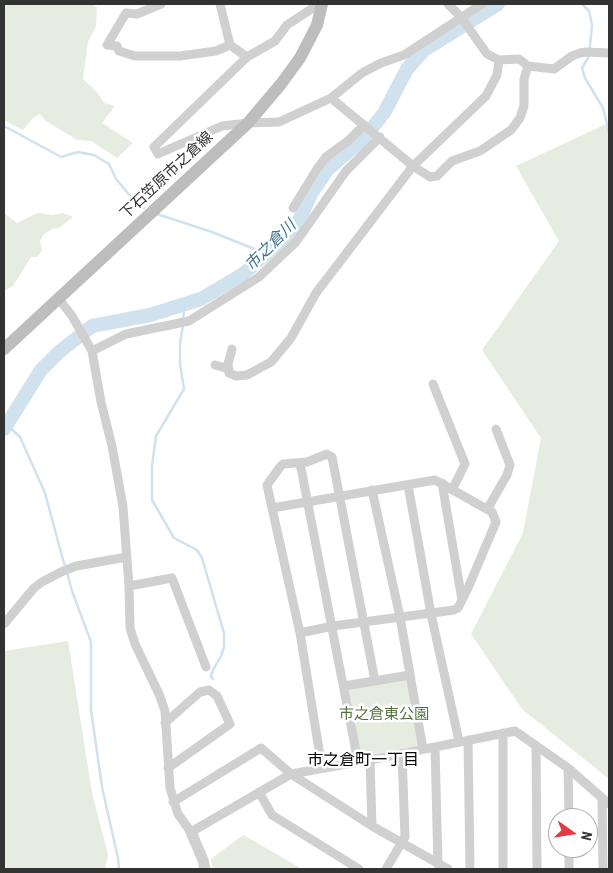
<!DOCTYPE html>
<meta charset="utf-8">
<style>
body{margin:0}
#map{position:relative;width:613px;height:873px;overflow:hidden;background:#fff;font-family:"Roboto Condensed",sans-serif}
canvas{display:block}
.frame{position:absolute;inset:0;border:5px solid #333;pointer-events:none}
.north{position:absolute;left:548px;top:808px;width:50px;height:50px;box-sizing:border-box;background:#fff;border:1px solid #adadad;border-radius:50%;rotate:103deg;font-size:14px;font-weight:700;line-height:20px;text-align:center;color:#333}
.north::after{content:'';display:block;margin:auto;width:18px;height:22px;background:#e63946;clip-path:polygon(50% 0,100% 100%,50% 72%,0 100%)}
</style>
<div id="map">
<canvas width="613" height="873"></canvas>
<div class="frame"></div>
<div class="north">N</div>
</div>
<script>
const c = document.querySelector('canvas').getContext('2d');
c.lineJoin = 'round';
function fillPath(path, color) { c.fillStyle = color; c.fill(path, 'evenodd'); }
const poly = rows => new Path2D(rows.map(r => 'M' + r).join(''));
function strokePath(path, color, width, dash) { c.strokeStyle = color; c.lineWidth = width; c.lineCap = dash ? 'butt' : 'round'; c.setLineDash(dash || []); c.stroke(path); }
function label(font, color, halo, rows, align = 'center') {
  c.font = font + ' "Roboto Condensed","Noto Sans JP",sans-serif'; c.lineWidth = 5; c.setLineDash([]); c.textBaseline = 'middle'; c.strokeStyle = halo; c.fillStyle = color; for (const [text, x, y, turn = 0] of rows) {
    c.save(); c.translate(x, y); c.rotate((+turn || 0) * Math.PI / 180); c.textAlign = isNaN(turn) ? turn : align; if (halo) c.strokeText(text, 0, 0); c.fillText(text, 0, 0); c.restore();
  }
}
fillPath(poly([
 [4,4,92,4,97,7,96,26,88,42,83,79,97,92,104,103,115,106,102,123,133,143,117,158,91,141,77,140,46,121,40,114,32,119,23,130,6,121,4,122],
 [606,124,609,130,609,779,522,709,471,634,523,533,541,438,482,350,559,241,516,166],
 [4,213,17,223,37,213,53,215,63,213,73,217,59,228,54,228,44,234,40,241,42,250,37,257,31,257,13,286,4,291],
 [68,641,92,793,108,855,105,869,4,869,4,651],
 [411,677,421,745,360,757,345,689],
 [243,835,254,841,302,869,213,869,211,859]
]), '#e6ecdf');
strokePath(poly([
 [582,4,589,11,592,25,589,56,582,68,585,78,603,108,609,132],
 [4,126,61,157,78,152,94,155,109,164,116,179,132,198,144,208],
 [157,214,212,232,267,254],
 [183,319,185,305],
 [183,325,180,343,180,364,184,389,156,436,152,466,152,500,174,538,197,550,202,558,224,633,224,647,221,656,213,670,211,676,213,679],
 [7,425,20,437,45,493,65,567],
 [67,572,72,591,91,642,91,710,102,787,118,858,119,869]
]), '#cfe2ee', 2.5);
strokePath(poly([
 [4,429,41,370,59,352,92,326,150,315,201,299,243,274,271,250,296,227,311,194,327,170,364,138,384,113,407,69,424,50,498,4]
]), '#cfe2ee', 14);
strokePath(poly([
 [161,4,137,14,126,13,107,45,117,46,119,51,135,56,180,56,216,51,230,45,247,57],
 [220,4,230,45],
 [319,4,287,25,275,41,247,57,154,147,158,154,222,126,248,123,279,122,331,98,362,73,381,63,404,55,482,4],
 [448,4,461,17,487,54,499,60,519,59,528,66,554,69,572,56,580,53,586,52,609,53],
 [331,98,413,166,430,177,437,176,452,161,480,151,511,130,520,118,524,106,524,79,528,66],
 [293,208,317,169,326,157,348,141,364,125],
 [59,299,72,316,92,351,101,402,112,446,123,507,129,586,130,628,135,644,159,694,165,711,170,788,178,814,191,832,291,774,370,760,515,731,568,768,609,804],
 [232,349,228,364,229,373,236,376,247,375,271,362,291,338,316,293,413,166,486,96,497,75,499,60],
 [92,351,126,334,189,321,259,277,296,242,346,171,380,137],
 [215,365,229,369],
 [433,384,465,464,453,488],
 [300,463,358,762],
 [442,483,462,600],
 [408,485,431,614,459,741],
 [372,490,400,617,423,749],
 [272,508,267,485,280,467,283,464,307,462,327,454,332,457,375,681],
 [488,508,507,475,510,465,496,429],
 [129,586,172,578,206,667],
 [4,624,34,588,42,582,61,572,76,566,127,557],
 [300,633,333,626,454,610,458,608,468,588,496,522,492,512,435,480,272,508,300,633,322,768],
 [344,686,410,675],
 [165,723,200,692,209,690,217,696,230,724,168,768],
 [468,740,470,869],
 [536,746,537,869],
 [435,747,438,865],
 [370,760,372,826],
 [568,768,569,818],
 [259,792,272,815,359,869],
 [602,798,603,869],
 [173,802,261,748,291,774,372,826,448,869],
 [569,848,569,869],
 [386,869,405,837,402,753],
 [503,869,503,733]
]), '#d0d0d0', 9);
strokePath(poly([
 [191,832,203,860,205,869]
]), '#d0d0d0', 11);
strokePath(poly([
 [4,349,248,123,281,84,300,58,317,25,322,4]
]), '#bdbdbd', 12);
label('15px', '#333', '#fff', [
 ["下石笠原市之倉線",167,176,-43]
]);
label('15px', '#56703f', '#fff', [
 ["市之倉東公園",384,715]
]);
label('italic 16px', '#3f7597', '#fff', [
 ["市之倉川",271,246,-45]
]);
label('16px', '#000', '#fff', [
 ["市之倉町一丁目",363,761]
]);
</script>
